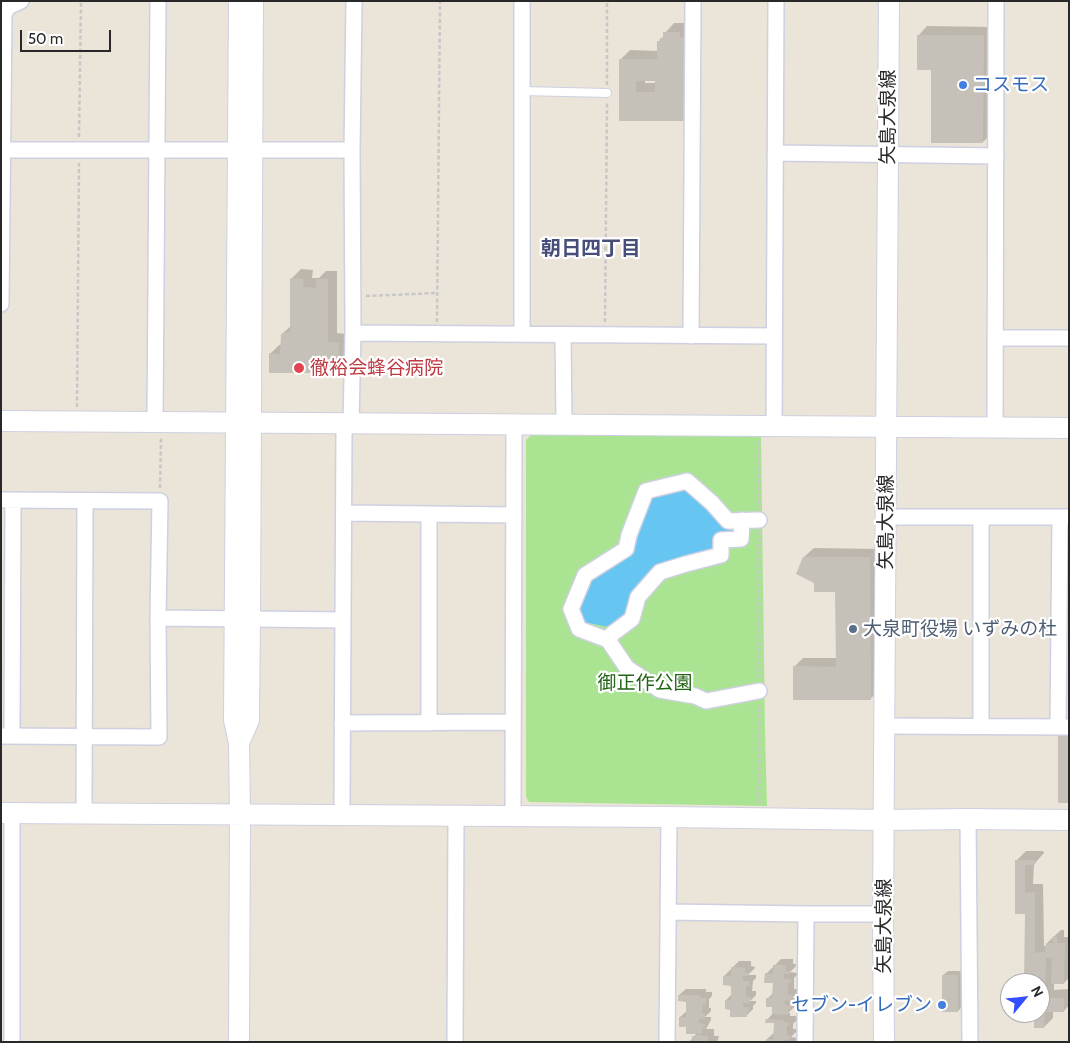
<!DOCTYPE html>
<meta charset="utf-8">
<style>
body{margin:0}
#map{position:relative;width:1070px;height:1043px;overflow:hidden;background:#ebe4d8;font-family:Cabin,sans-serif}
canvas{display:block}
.frame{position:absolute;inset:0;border:2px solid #282828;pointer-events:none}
.north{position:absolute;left:1000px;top:973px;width:50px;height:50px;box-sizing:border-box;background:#fff;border:1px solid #a9a9a9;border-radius:50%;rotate:62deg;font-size:14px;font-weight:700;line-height:20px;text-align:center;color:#282828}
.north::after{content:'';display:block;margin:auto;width:18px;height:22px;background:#324efe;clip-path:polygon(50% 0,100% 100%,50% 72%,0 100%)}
.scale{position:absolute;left:20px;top:30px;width:91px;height:22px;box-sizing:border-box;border:2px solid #282828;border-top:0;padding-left:6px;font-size:15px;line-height:18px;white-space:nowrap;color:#282828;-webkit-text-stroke:4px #fff;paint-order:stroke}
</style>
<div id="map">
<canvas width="1070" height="1043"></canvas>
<div class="frame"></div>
<div class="north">N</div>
<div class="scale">50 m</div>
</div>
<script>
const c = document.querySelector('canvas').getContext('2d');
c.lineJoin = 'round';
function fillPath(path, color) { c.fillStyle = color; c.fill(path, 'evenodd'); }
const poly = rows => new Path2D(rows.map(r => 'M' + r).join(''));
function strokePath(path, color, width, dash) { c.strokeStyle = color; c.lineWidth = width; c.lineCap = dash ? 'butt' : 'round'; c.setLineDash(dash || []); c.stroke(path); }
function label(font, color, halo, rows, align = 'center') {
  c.font = font + ' Cabin,"Noto Sans JP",sans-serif'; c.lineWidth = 4.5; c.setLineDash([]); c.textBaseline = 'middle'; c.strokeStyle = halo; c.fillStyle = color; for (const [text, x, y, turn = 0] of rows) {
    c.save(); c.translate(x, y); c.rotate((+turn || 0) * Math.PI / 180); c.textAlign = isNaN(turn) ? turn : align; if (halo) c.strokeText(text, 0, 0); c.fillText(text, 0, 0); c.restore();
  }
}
fillPath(poly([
 [531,435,761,436,765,732,767,806,529,802,526,797,526,440]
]), '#aae493');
fillPath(poly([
 [669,489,686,489,704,501,711,514,722,525,736,525,736,537,718,555,657,567,628,616,609,627,583,622,578,617,585,590,602,568,623,560,634,545,637,523,649,500]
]), '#67c5f1');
fillPath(poly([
 [674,23,689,23,693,111,683,120,620,120,620,60,630,50,659,51,659,41,665,35,665,33],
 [645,80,656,80,656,83,645,83],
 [927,26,992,27,992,133,983,142,932,69,918,36],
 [301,269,313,270,312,278,319,278,326,271,337,271,337,333,347,334,347,363,337,372,270,354,279,345,282,345,282,334,292,325,291,279],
 [814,548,879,549,880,690,870,699,794,667,803,658,837,658,836,591,815,582,804,557],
 [1068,727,1069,727,1069,801,1059,737],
 [1026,851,1043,851,1044,853,1034,864,1033,884,1043,884,1044,946,1047,946,1047,943,1061,930,1064,930,1064,937,1069,937,1069,978,1064,983,1054,983,1054,990,1069,989,1069,1005,1064,1011,1053,1011,1053,1018,1044,1027,1035,1013,1040,1013,1040,983,1036,983,1027,913,1016,861],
 [781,959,793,959,793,964,796,964,796,966,790,972,797,973,797,975,794,978,794,989,798,989,798,992,792,998,797,998,797,1001,795,1004,794,1007,788,1013,790,1013,790,1016,801,1016,793,1024,793,1029,796,1029,796,1032,791,1037,797,1038,797,1042,767,1042,767,1039,774,1033,775,1022,767,1020,773,1013,773,1006,768,998,774,992,774,982,766,974,773,967,774,967,774,966],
 [739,961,751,961,751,966,755,967,755,968,748,975,756,975,756,978,753,981,752,991,756,991,756,995,750,1001,756,1001,756,1003,753,1006,753,1009,746,1016,731,1008,726,1000,732,994,732,984,724,976],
 [948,971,962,971,962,1007,958,1011,943,975],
 [686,989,706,989,706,992,712,992,712,996,709,999,709,1008,711,1008,711,1011,705,1017,711,1017,711,1020,706,1029,714,1029,714,1036,719,1036,718,1040,716,1042,689,1042,697,1033,688,1026,680,1017,688,1010,688,1000,679,995]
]), '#0003');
fillPath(poly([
 [663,32,680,32,680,37,684,37,684,121,619,121,619,59,657,59,657,41,660,41,660,38,663,38],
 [636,81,655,81,655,92,636,92],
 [917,35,984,35,983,143,931,143,931,70,917,70],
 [290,278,304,279,303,287,316,288,316,279,328,279,328,342,339,343,338,373,269,373,269,353,280,355,281,334,290,332],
 [803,557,870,557,871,700,793,700,793,666,836,667,835,592,814,592,814,583,796,574],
 [1058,736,1069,736,1069,803,1058,803],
 [1015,860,1034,860,1035,861,1036,863,1034,865,1025,865,1025,893,1035,892,1035,953,1045,952,1046,943,1053,943,1053,936,1057,937,1057,943,1065,943,1064,984,1051,984,1052,958,1046,958,1045,998,1064,998,1064,1012,1045,1012,1044,1028,1034,1028,1034,1013,1040,1013,1040,983,1034,983,1034,980,1024,980,1025,914,1015,914],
 [773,965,786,965,786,971,790,971,790,974,784,974,784,979,791,979,791,983,788,983,788,995,792,995,791,1001,785,1000,785,1005,791,1005,791,1009,788,1009,788,1015,772,1014,772,1007,766,1007,766,998,772,998,773,983,764,983,765,973,773,974],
 [731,967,745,968,745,973,749,973,748,976,743,976,743,981,749,981,750,986,746,986,746,997,750,997,750,1003,743,1003,743,1007,749,1007,749,1011,747,1011,747,1017,730,1017,730,1010,725,1009,725,1000,731,1000,731,986,723,985,723,976,731,976],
 [942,975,958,975,958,1012,942,1012],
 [678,995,700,995,699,998,706,998,706,1004,703,1004,702,1014,705,1014,705,1019,699,1019,698,1023,705,1024,705,1028,702,1028,702,1034,686,1034,686,1027,679,1027,679,1017,686,1017,686,1002,678,1001],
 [766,1019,784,1020,784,1022,790,1023,790,1025,787,1025,787,1035,790,1036,790,1040,784,1040,784,1042,766,1042,766,1039,773,1039,774,1023,765,1023],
 [696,1035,708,1036,707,1042,692,1042,692,1036,696,1037]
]), '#c6c1b8');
const lane = poly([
 [522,91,607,93]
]);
const street = poly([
 [1,150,352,150],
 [775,153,996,156],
 [1,304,4,14,8,7,21,1],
 [353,333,774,336],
 [522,334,522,1],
 [563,335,564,424],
 [691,336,693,1],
 [995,338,1069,338],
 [155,422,158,1],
 [351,423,353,333,352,150,354,1],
 [774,426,776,1],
 [995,427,996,1],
 [1,500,160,501,158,618,159,737,1,736],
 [344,513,514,515],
 [886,517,1069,517],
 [158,618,343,620],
 [608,640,612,634,632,619,638,597,660,572,686,564,721,555,721,540,741,539,742,520],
 [759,691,706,701,695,696,660,690,627,668,608,640,579,629,571,609,585,575,626,549,629,535,646,491,687,481,712,503,728,521,759,520],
 [342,723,513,722],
 [429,723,429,514],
 [885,726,1069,727],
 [981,726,981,517],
 [1058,727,1060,517],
 [12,736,13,500],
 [342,803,344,432],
 [84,814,85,501],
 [513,816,514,424],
 [968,819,970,1042],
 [669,912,806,914],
 [12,1042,12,813],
 [455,1042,456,816],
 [667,1042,669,817],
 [805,1042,806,914,883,914]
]);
const secondary = poly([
 [239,1,234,720,239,743,240,815,239,1042],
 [1,421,1069,428],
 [239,743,249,720,250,619,253,1],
 [1,813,669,817,884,820,968,819,1069,820],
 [884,1042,883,914,889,1]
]);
strokePath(lane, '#ced0e1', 10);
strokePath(street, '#ced0e1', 18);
strokePath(secondary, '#ced0e1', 22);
strokePath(poly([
 [607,85,607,1],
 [79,137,81,1],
 [366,296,437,293],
 [437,322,440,1],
 [605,322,607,103],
 [77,407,79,163],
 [759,441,759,508],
 [160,488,161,438],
 [759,678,759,531],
 [759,803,759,704]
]), '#c7c7c7', 2.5, [4, 2.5]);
strokePath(lane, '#fff', 8);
strokePath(street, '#fff', 15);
strokePath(secondary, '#fff', 20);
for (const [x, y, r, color] of [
 [963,85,5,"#3f7fe0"],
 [299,368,6,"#e0444e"],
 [853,629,5,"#5c6f8a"],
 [942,1005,5,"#3f7fe0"]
]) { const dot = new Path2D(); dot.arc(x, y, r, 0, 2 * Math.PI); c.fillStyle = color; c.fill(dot); strokePath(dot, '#fff', 2); }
label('19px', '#366cbe', '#fff', [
 ["コスモス",973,85],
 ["セブン-イレブン",932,1005,"right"]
], 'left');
label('19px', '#282828', '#fff', [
 ["矢島大泉線",888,117,-90],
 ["矢島大泉線",886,522,-90],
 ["矢島大泉線",884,926,-90]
]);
label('19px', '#be3a42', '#fff', [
 ["徹裕会蜂谷病院",310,368]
], 'left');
label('19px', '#4e5e75', '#fff', [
 ["大泉町役場 いずみの杜",863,629]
], 'left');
label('19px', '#236517', '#fff', [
 ["御正作公園",645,683]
]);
label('bold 20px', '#474e79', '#fff', [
 ["朝日四丁目",591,249]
]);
</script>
